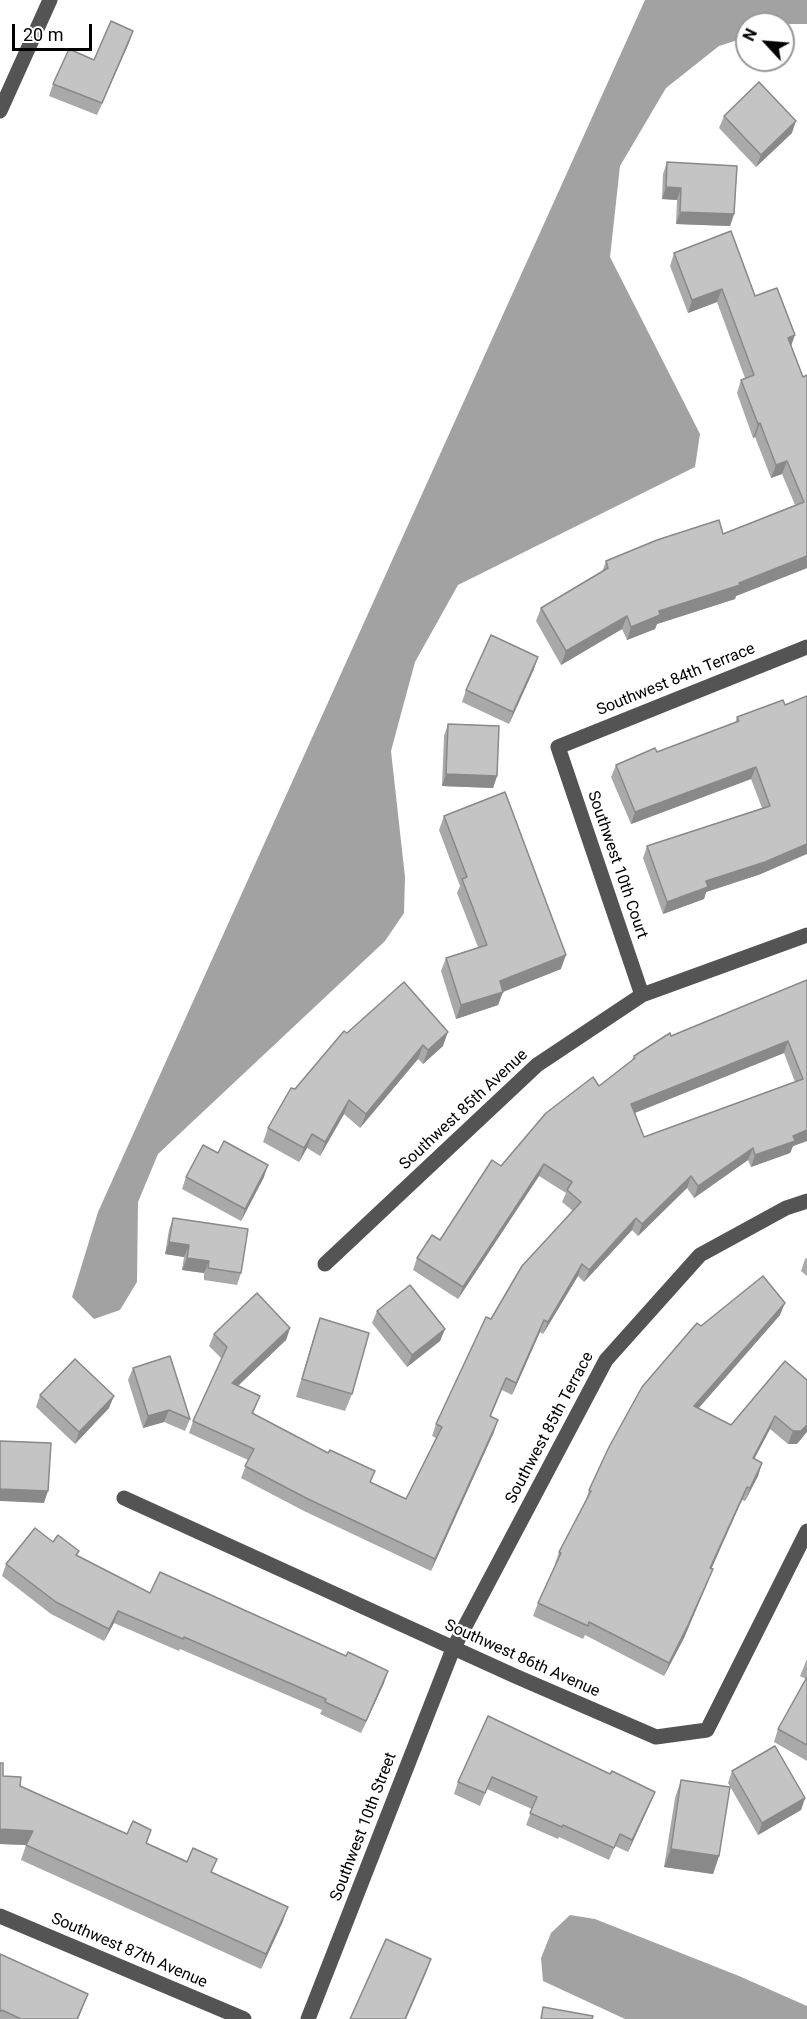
<!DOCTYPE html>
<style>
body{margin:0}
#map{position:relative;width:807px;height:2019px;overflow:hidden;background:#fff;font-family:Roboto,sans-serif}
canvas{display:block}
.north{position:absolute;left:735px;top:12px;width:60px;height:60px;box-sizing:border-box;background:#fff;border:2px solid #999;border-radius:50%;rotate:296deg;font-size:16px;font-weight:700;line-height:24px;text-align:center;color:#000}
.north::after{content:'';display:block;margin:auto;width:21px;height:27px;background:#000;clip-path:polygon(50% 0,100% 100%,50% 72%,0 100%)}
.scale{position:absolute;left:12px;top:24px;width:80px;height:27px;box-sizing:border-box;border:3px solid #000;border-top:0;padding-left:8px;font-size:18px;line-height:21px;white-space:nowrap;color:#000;-webkit-text-stroke:4px #fff;paint-order:stroke}
</style>
<div id="map">
<canvas width="807" height="2019"></canvas>
<div class="north">N</div>
<div class="scale">20 m</div>
</div>
<script>
const c = document.querySelector('canvas').getContext('2d');
c.lineJoin = 'round';
function fillPath(path, color) { c.fillStyle = color; c.fill(path, 'evenodd'); }
const poly = rows => new Path2D(rows.map(r => 'M' + r).join(''));
function strokePath(path, color, width, dash) { c.strokeStyle = color; c.lineWidth = width; c.lineCap = dash ? 'butt' : 'round'; c.setLineDash(dash || []); c.stroke(path); }
function label(font, color, halo, rows, align = 'center') {
  c.font = font + ' Roboto,sans-serif'; c.lineWidth = 4.5; c.setLineDash([]); c.textBaseline = 'middle'; c.strokeStyle = halo; c.fillStyle = color; for (const [text, x, y, turn = 0] of rows) {
    c.save(); c.translate(x, y); c.rotate((+turn || 0) * Math.PI / 180); c.textAlign = isNaN(turn) ? turn : align; if (halo) c.strokeText(text, 0, 0); c.fillText(text, 0, 0); c.restore();
  }
}
fillPath(poly([
 [645,0,807,0,807,24,747,24,747,37,719,46,666,88,620,166,610,257,700,434,695,467,458,585,415,662,391,751,405,877,404,913,385,941,158,1154,138,1202,137,1282,120,1310,94,1319,72,1297,98,1212],
 [570,1915,595,1919,739,1976,807,2006,807,2019,625,2019,543,1981,541,1958,551,1933]
]), '#a2a2a2');
strokePath(poly([
 [0,111,50,0],
 [642,995,558,747,807,647],
 [325,1264,537,1065,642,995,807,935],
 [124,1498,515,1676,656,1737,707,1730,807,1531],
 [0,1916,244,2019],
 [308,2019,453,1649,606,1360,700,1255,786,1208,807,1201]
]), '#545454', 15);
fillPath(poly([
 [133,31,97,115,49,96,53,84,94,60],
 [724,116,792,133,756,167,719,128],
 [667,162,734,214,730,226,676,224,677,200,662,199,663,174],
 [674,253,755,296,791,347,803,377,807,375,807,568,736,596,735,599,657,624,655,629,627,640,622,629,561,665,536,621,541,608,602,572,606,561,723,534,795,505,782,474,771,478,755,437,753,438,737,393,741,380,745,378,717,302,688,313,670,266],
 [534,669,509,724,462,702,466,690],
 [785,705,761,874,706,892,704,899,663,914,643,858,647,846,762,808,751,779,631,824,611,777,616,765,657,752,735,723,737,717],
 [448,724,497,776,493,788,442,786,444,736],
 [444,816,561,969,503,992,498,1005,456,1019,441,971,446,958,478,947,457,893,460,886,439,830],
 [807,980,807,1141,793,1146,790,1153,751,1167,748,1160,694,1198,687,1188,638,1236,632,1230,584,1282,578,1276,543,1334,540,1332,512,1395,502,1390,491,1416,494,1432,431,1571,304,1511,241,1478,248,1460,189,1433,193,1421,222,1359,209,1346,214,1334,290,1328,286,1340,238,1386,260,1396,253,1414,371,1482,406,1499,436,1438,432,1436,436,1424,491,1319,573,1211,562,1202,566,1193,539,1176,458,1299,413,1270,417,1258,440,1240,501,1166,599,1086,632,1060,634,1056,671,1036],
 [784,1053,795,1082,644,1137,635,1113],
 [347,1033,443,1046,423,1064,418,1059,360,1128,344,1114,320,1156,307,1148,299,1162,263,1142,268,1128,295,1089],
 [218,1153,264,1177,241,1221,182,1189,186,1177],
 [173,1218,241,1273,237,1285,204,1280,204,1273,182,1270,184,1257,165,1254,169,1230],
 [807,1258,807,1276,801,1271,805,1259],
 [377,1311,445,1329,440,1341,407,1367,372,1323],
 [780,1315,698,1409,731,1425,785,1361,797,1444,788,1444,770,1429,754,1459,762,1463,758,1476,745,1501,742,1500,711,1568,708,1582,684,1638,664,1676,585,1635,583,1639,533,1616,538,1603,556,1565,555,1564,559,1552,585,1503,589,1490,701,1326],
 [320,1318,352,1394,345,1411,296,1397,314,1336],
 [133,1368,190,1419,185,1431,164,1422,143,1428,128,1380],
 [40,1395,109,1408,75,1444,36,1407],
 [53,1542,79,1551,77,1556,150,1593,384,1683,361,1733,320,1714,322,1710,180,1649,179,1651,114,1623,104,1641,51,1614,2,1576,6,1564],
 [807,1659,807,1761,774,1742,778,1729,806,1679,800,1676],
 [488,1716,610,1774,655,1792,650,1804,628,1852,615,1846,609,1860,559,1837,558,1839,526,1825,532,1809,487,1789,480,1806,454,1794,458,1782],
 [0,1763,3,1776,20,1786,127,1834,151,1830,147,1843,212,1872,283,1921,261,1969,21,1860,26,1845,0,1844],
 [732,1771,805,1798,801,1810,758,1835,728,1783],
 [681,1780,719,1856,713,1874,664,1867,675,1798],
 [0,1954,88,1994,78,2019,0,2019]
]), '#a9a9a9');
fillPath(poly([
 [133,31,129,43,97,115,102,103],
 [796,121,792,133,756,167,761,155],
 [666,187,681,188,677,200,662,199],
 [680,212,734,214,730,226,676,224],
 [722,289,717,302,688,313,692,300],
 [795,335,790,349,788,338],
 [760,423,755,437,753,438,758,424],
 [787,461,782,474,771,478,776,465],
 [807,556,807,568,736,596,735,599,657,624,655,629,627,640,631,627,659,611,739,583],
 [627,616,622,629,561,665,566,651],
 [538,657,534,669,509,724,513,712],
 [756,767,751,779,631,824,635,812],
 [446,774,497,776,493,788,442,786],
 [807,844,807,854,761,874,706,892,704,899,663,914,667,902,706,881],
 [566,955,561,969,500,993,503,992,498,1005,456,1019,461,1005,500,981],
 [448,1032,443,1046,423,1064,428,1050],
 [788,1041,784,1053,627,1116,631,1104],
 [423,1045,418,1059,360,1128,366,1114],
 [349,1100,344,1114,320,1156,325,1142],
 [807,1130,807,1141,793,1146,790,1153,751,1167,755,1155,793,1136],
 [312,1134,307,1148,299,1162,304,1148],
 [753,1148,748,1160,694,1198,698,1186],
 [544,1164,539,1176,458,1299,463,1287],
 [268,1165,264,1177,241,1221,245,1209],
 [691,1176,687,1188,638,1236,642,1224],
 [636,1218,632,1230,584,1282,589,1270],
 [169,1242,189,1245,184,1257,165,1254],
 [187,1258,209,1261,204,1273,182,1270],
 [582,1264,578,1276,543,1334,548,1322],
 [785,1303,780,1315,689,1419,694,1406],
 [544,1320,540,1332,512,1395,516,1383],
 [290,1328,286,1340,228,1395,232,1383],
 [445,1329,440,1341,407,1367,412,1355],
 [114,1396,109,1408,75,1444,79,1432],
 [169,1410,164,1422,143,1428,148,1416],
 [775,1416,770,1429,748,1471,753,1458],
 [498,1420,494,1432,431,1571,435,1559],
 [807,1425,807,1432,797,1444,788,1444,793,1431],
 [762,1463,758,1476,745,1501,750,1488],
 [747,1487,742,1500,706,1581,710,1568],
 [0,1489,48,1491,44,1503,0,1501],
 [713,1569,684,1638,664,1676,669,1663],
 [118,1611,114,1623,104,1641,109,1629],
 [388,1671,384,1683,361,1733,366,1721],
 [655,1792,650,1804,628,1852,632,1840],
 [805,1798,801,1810,758,1835,762,1823],
 [0,1829,33,1831,27,1845,0,1844],
 [671,1849,719,1856,713,1874,664,1867],
 [288,1907,283,1921,261,1969,266,1954],
 [431,1959,426,1973,406,2019,405,2019],
 [88,1994,78,2019,77,2019]
]), '#898989');
const building = poly([
 [111,21,133,31,102,103,53,84,69,49,94,60,111,21],
 [759,82,796,121,761,155,724,116,759,82],
 [667,162,737,166,734,214,680,212,681,188,666,187,667,162],
 [731,231,755,296,777,288,795,335,788,338,803,377,807,375,807,556,739,583,740,585,659,611,660,615,631,627,627,616,566,651,541,608,608,568,606,561,657,540,719,520,723,534,804,502,787,461,776,465,760,423,758,424,741,380,754,375,722,289,692,300,674,253,731,231],
 [491,635,538,657,513,712,466,690,491,635],
 [807,696,807,844,765,862,706,881,708,887,667,902,647,846,770,806,756,767,635,812,616,765,655,748,657,752,739,721,737,717,783,700,785,705,807,696],
 [448,724,499,726,497,776,446,774,448,724],
 [505,792,566,955,500,981,503,992,461,1005,446,958,487,945,462,879,467,877,444,816,505,792],
 [807,980,807,1130,793,1136,795,1141,755,1155,753,1148,698,1186,691,1176,642,1224,636,1218,589,1270,582,1264,548,1322,544,1320,516,1383,506,1378,490,1416,498,1420,435,1559,308,1499,245,1466,254,1449,193,1421,227,1347,214,1334,257,1293,290,1328,232,1383,260,1396,252,1413,328,1453,330,1450,375,1471,370,1482,406,1499,442,1427,436,1424,486,1317,491,1319,522,1266,581,1202,567,1190,572,1182,544,1164,463,1287,417,1258,432,1235,440,1240,492,1160,501,1166,546,1113,593,1077,599,1086,635,1058,634,1056,670,1033,671,1036,807,980],
 [788,1041,803,1079,644,1137,631,1104,788,1041],
 [404,982,448,1032,428,1050,423,1045,366,1114,349,1100,325,1142,312,1134,304,1148,268,1128,291,1088,295,1089,344,1031,347,1033,404,982],
 [224,1141,268,1165,245,1209,186,1177,203,1145,218,1153,224,1141],
 [173,1218,248,1229,241,1273,208,1268,209,1261,187,1258,189,1245,169,1242,173,1218],
 [763,1276,785,1303,694,1406,731,1425,785,1361,807,1380,807,1425,801,1431,793,1431,775,1416,753,1458,762,1463,750,1488,747,1487,710,1568,713,1569,688,1625,669,1663,589,1622,588,1626,538,1603,561,1553,559,1552,591,1491,589,1490,609,1447,642,1387,697,1323,701,1326,763,1276],
 [410,1285,445,1329,412,1355,377,1311,410,1285],
 [320,1318,369,1333,352,1394,302,1379,320,1318],
 [170,1356,190,1419,169,1410,148,1416,133,1368,170,1356],
 [75,1359,114,1396,79,1432,40,1395,75,1359],
 [0,1441,51,1443,48,1491,0,1489,0,1441],
 [35,1528,53,1542,58,1535,79,1551,76,1555,150,1593,160,1572,346,1656,348,1652,388,1671,366,1721,325,1702,326,1699,184,1637,183,1639,118,1611,109,1629,56,1602,6,1564,35,1528],
 [807,1677,807,1745,778,1729,807,1677],
 [488,1716,610,1774,612,1771,655,1792,632,1840,620,1834,614,1848,563,1825,562,1827,530,1813,537,1797,492,1777,485,1793,458,1782,488,1716],
 [775,1746,805,1798,762,1823,732,1771,775,1746],
 [0,1763,3,1763,3,1776,21,1777,20,1786,127,1834,133,1821,151,1830,146,1843,187,1862,193,1848,217,1859,211,1872,288,1907,266,1954,26,1845,33,1831,0,1829,0,1763],
 [681,1780,730,1787,719,1856,671,1849,681,1780],
 [386,1939,431,1959,405,2019,350,2019,386,1939],
 [0,1954,88,1994,77,2019,21,2019,2,2010,1,2011,0,2011,0,1954],
 [543,2007,593,2016,592,2019,541,2019,543,2007]
]);
fillPath(building, '#c4c4c4');
strokePath(building, '#898989', 1.5);
label('16px', '#000', '#fff', [
 ["Southwest 84th Terrace",676,680,-22],
 ["Southwest 10th Court",617,865,71],
 ["Southwest 85th Avenue",464,1110,-43],
 ["Southwest 85th Terrace",550,1428,-62],
 ["Southwest 86th Avenue",522,1659,24],
 ["Southwest 10th Street",364,1827,-69],
 ["Southwest 87th Avenue",129,1951,23]
]);
</script>
